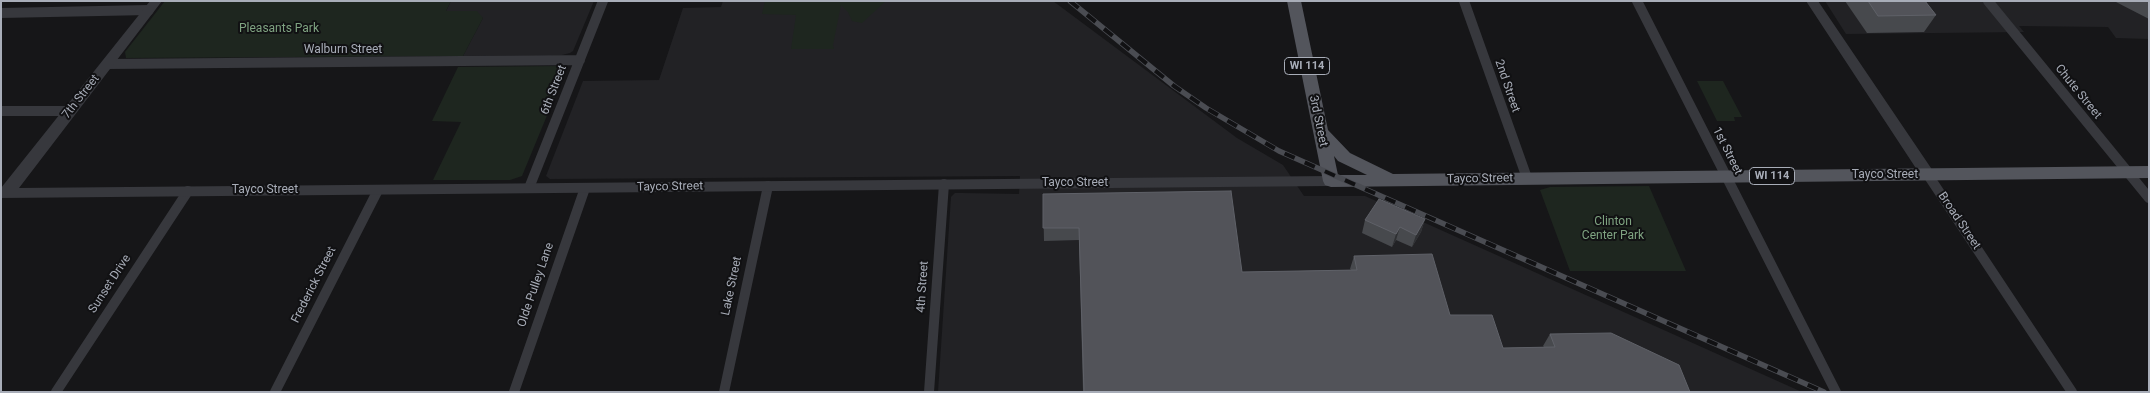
<!DOCTYPE html>
<style>
body{margin:0}
#map{position:relative;width:2150px;height:393px;overflow:hidden;background:#161618;font-family:Roboto,sans-serif}
canvas{display:block}
.frame{position:absolute;inset:0;border:2px solid #a8adb8;pointer-events:none}
</style>
<div id="map">
<canvas width="2150" height="393"></canvas>
<div class="frame"></div>
</div>
<script>
const c = document.querySelector('canvas').getContext('2d');
c.lineJoin = 'round';
function fillPath(path, color) { c.fillStyle = color; c.fill(path, 'evenodd'); }
const poly = rows => new Path2D(rows.map(r => 'M' + r).join(''));
function strokePath(path, color, width, dash) { c.strokeStyle = color; c.lineWidth = width; c.lineCap = dash ? 'butt' : 'round'; c.setLineDash(dash || []); c.stroke(path); }
function label(font, color, halo, rows, align = 'center') {
  c.font = font + ' Roboto,sans-serif'; c.lineWidth = 4; c.setLineDash([]); c.textBaseline = 'middle'; c.strokeStyle = halo; c.fillStyle = color; for (const [text, x, y, turn = 0] of rows) {
    c.save(); c.translate(x, y); c.rotate((+turn || 0) * Math.PI / 180); c.textAlign = isNaN(turn) ? turn : align; if (halo) c.strokeText(text, 0, 0); c.fillText(text, 0, 0); c.restore();
  }
}
fillPath(poly([
 [451,1,594,1,573,51,570,53,562,55,463,56,483,18,446,11],
 [723,1,1053,1,1237,138,1283,165,1304,196,1365,196,1802,392,938,392,951,197,955,193,961,193,1019,194,1020,176,550,179,546,176,583,81,659,80,683,8,721,7],
 [1825,1,2149,1,2149,39,2116,38,2108,27,2019,26,2024,32,1846,34]
]), '#222225');
fillPath(poly([
 [165,1,451,1,446,11,477,11,483,18,463,56,126,58,125,52],
 [765,1,886,1,862,23,852,21,848,12,841,5,833,45,834,49,791,49,796,15,762,14],
 [561,66,563,67,565,72,522,176,510,180,433,180,461,122,432,121,458,67],
 [1697,81,1723,81,1742,117,1734,117,1735,121,1717,121],
 [1649,186,1686,271,1570,271,1540,190,1550,187]
]), '#1e261f');
strokePath(poly([
 [1464,1,1527,178],
 [1637,1,1836,392],
 [1988,1,2149,198],
 [1,13,149,10],
 [107,64,580,60],
 [1,111,70,111],
 [1928,175,2072,392],
 [529,188,603,1],
 [56,392,188,191],
 [275,392,378,190],
 [514,392,585,188],
 [724,392,768,186],
 [929,392,944,184]
]), '#37383d', 10);
fillPath(poly([
 [150,1,162,1,19,188,1331,176,1338,181,1331,186,1,198,1,188,150,1],
 [1806,1,1818,1,1933,171,1935,175,1933,179,1923,179,1806,1]
]), '#37383d');
fillPath(poly([
 [1287,1,1301,1,1328,130,1350,153,1393,174,2149,166,2149,178,1331,187,1325,185,1323,181,1287,1],
 [1334,156,1338,161,1367,175,1338,175,1334,156]
]), '#53555c');
const rail = poly([
 [1070,1,1174,86,1206,108,1279,151,1824,392]
]);
strokePath(rail, '#4a4c52', 5.5);
strokePath(rail, '#111113', 4, [11]);
fillPath(poly([
 [1845,1,1925,1,1936,15,1924,32,1867,33],
 [2117,1,2149,1,2149,19,2116,2],
 [1043,194,1242,272,1351,270,1350,269,1354,256,1503,348,1544,347,1543,346,1550,334,1690,392,1083,392,1079,240,1044,241],
 [1425,219,1421,232,1412,247,1396,240,1392,247,1362,233,1365,220]
]), '#47494d');
fillPath(poly([
 [1425,219,1421,232,1412,247,1416,235],
 [1400,227,1396,240,1392,247,1396,234]
]), '#2f3033');
const building = poly([
 [1868,1,1925,1,1936,15,1878,16,1868,1],
 [1231,191,1242,272,1357,270,1354,256,1432,254,1450,315,1492,315,1503,348,1555,347,1550,334,1611,333,1679,365,1690,392,1084,392,1079,228,1043,228,1043,194,1231,191],
 [1379,199,1425,219,1416,235,1400,227,1396,234,1365,220,1379,199]
]);
fillPath(building, '#525359');
strokePath(building, '#5f6168', 1);
for (const [x, y, w] of [
 [1307,66,45],
 [1772,176,45]
]) { const box = new Path2D(); box.roundRect(x - w / 2, y - 8.5, w, 17, 4); c.fillStyle = '#111113'; c.fill(box); strokePath(box, '#a8adb8', 1); }
label('bold 11px', '#a8adb8', null, [
 ["WI 114",1307,66],
 ["WI 114",1772,176]
]);
label('12px', '#7fa381', '#111113', [
 ["Pleasants Park",279,29],
 ["Clinton",1613,222],
 ["Center Park",1613,236]
]);
label('12px', '#a8adb8', '#111113', [
 ["Walburn Street",343,50],
 ["2nd Street",1507,86,71],
 ["6th Street",554,90,-69],
 ["Chute Street",2078,92,51],
 ["7th Street",81,97,-52],
 ["3rd Street",1318,121,78],
 ["1st Street",1727,151,63],
 ["Tayco Street",1885,175],
 ["Tayco Street",1480,179,-1],
 ["Tayco Street",1075,183],
 ["Tayco Street",670,187,-1],
 ["Tayco Street",265,190],
 ["Broad Street",1959,221,56],
 ["Sunset Drive",110,284,-57],
 ["Frederick Street",314,285,-63],
 ["Olde Pulley Lane",536,285,-71],
 ["Lake Street",732,286,-78],
 ["4th Street",923,287,-86]
]);
</script>
